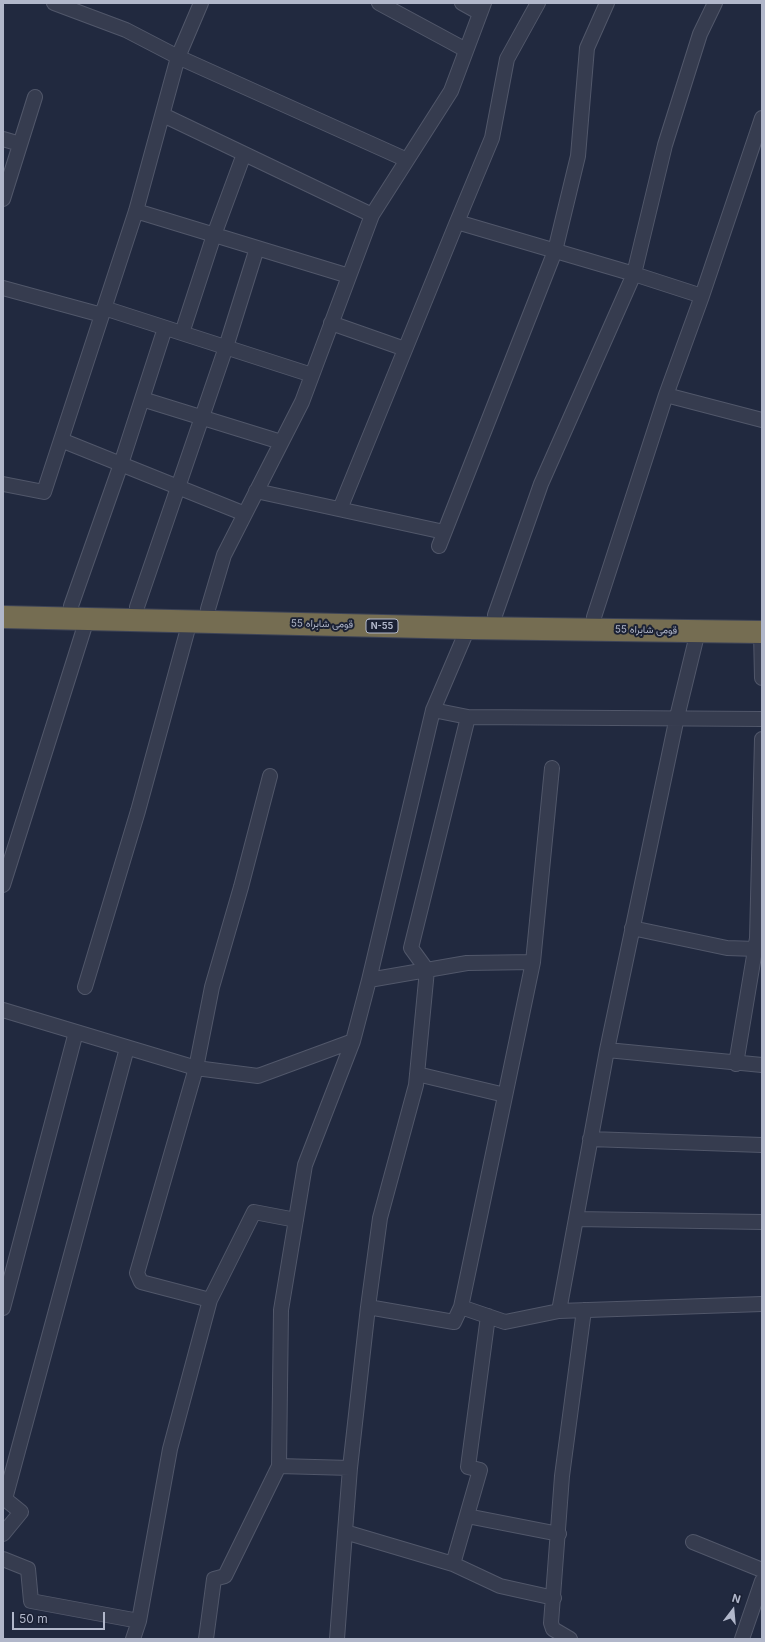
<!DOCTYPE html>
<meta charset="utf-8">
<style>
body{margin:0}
#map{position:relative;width:765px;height:1642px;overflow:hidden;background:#21293f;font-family:Inter,sans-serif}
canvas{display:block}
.frame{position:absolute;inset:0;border:4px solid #b1b7ca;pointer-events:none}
.north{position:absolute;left:713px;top:1590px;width:40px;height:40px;-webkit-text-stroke:3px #1b2134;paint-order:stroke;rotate:16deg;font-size:11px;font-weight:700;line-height:16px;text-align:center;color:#b1b7ca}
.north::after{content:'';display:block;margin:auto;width:14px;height:18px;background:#b1b7ca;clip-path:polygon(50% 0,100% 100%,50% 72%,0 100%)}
.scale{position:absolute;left:12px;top:1612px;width:93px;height:18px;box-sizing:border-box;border:2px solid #b1b7ca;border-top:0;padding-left:5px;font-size:12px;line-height:14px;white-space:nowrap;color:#b1b7ca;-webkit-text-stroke:3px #1b2134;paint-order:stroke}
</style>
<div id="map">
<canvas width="765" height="1642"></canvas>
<div class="frame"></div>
<div class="north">N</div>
<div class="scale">50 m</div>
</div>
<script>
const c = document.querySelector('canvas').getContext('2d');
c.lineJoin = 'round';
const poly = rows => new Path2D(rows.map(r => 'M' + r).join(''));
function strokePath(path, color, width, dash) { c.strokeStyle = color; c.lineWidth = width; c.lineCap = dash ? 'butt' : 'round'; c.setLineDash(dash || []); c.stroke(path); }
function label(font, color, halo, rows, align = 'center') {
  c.font = font + ' Inter,Vazirmatn,sans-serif'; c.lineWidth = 4; c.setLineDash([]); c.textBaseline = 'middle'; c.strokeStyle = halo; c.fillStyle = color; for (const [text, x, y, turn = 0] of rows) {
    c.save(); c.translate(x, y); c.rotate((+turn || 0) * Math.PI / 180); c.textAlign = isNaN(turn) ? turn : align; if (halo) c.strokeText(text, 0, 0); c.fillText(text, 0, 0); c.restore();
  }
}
const street = poly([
 [54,3,126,30,178,57,407,160],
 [379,3,466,50],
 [462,3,480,13],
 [715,3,700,34,665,145,634,274,702,296,762,118],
 [163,115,372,215],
 [3,139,20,144],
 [3,199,35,97],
 [136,211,349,276],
 [3,288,102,315],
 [104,308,312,375],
 [331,323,405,349],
 [182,333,214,235,244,154],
 [666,395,702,296],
 [142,399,281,442],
 [61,440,245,514],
 [3,484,44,492,136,211,178,57,201,3],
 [256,491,444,532],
 [340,509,457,222],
 [439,546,555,251,578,156,587,48,607,3],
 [71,606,121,464,165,328],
 [137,607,226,347,257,248],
 [208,609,224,555,302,402,372,215,451,91,484,3],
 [495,615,541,484,634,274,457,222,492,138,507,59,538,3],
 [594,617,666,395,762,420],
 [468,628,433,710,468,717,762,719],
 [698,631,677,717,607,1050,762,1065],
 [761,632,762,678],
 [433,710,369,980,467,963,533,962,552,768],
 [468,717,411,948,427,970,416,1085,380,1218,368,1307,454,1322,461,1307,533,962],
 [762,739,757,938,762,938],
 [270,776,241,887,212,987,196,1068,258,1076,353,1041,369,980],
 [3,885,87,619],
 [632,928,727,948,756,949],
 [85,987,138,811,190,621],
 [3,1010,196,1068,137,1273,141,1282,210,1300],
 [353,1041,305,1165,281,1310,279,1466,350,1468,368,1307],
 [607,1050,559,1311,762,1304],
 [736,1064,757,938],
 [417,1074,505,1095],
 [590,1139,762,1145],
 [576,1219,762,1222],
 [461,1307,505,1322,559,1311],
 [3,1308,76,1032],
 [350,1468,345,1532,453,1564,500,1586,554,1598],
 [3,1498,5,1499,127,1048],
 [467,1516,559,1534],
 [3,1534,21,1512,5,1499],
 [693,1542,762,1570],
 [3,1559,28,1569,31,1601,139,1621],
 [453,1564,480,1470,468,1467,488,1316],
 [133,1639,139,1621,170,1449,210,1300,254,1212,296,1220],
 [206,1639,214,1579,225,1576,279,1466],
 [337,1639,345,1532],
 [570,1639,553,1629,551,1623,562,1476,584,1310],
 [742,1639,762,1581]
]);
const highway = poly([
 [3,617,468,628,762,632]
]);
strokePath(street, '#51576a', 16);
strokePath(highway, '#3e4457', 24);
strokePath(street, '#363c4f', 14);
strokePath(highway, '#756d52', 22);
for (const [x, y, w] of [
 [382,626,32]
]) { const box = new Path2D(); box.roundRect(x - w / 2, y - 7, w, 14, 3); c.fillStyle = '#1b2134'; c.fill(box); strokePath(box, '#b1b7ca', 1); }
label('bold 9px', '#b1b7ca', null, [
 ["N-55",382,626]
]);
label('10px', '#b1b7ca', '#1b2134', [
 ["قومی شاہراہ 55",322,624,1],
 ["قومی شاہراہ 55",646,630,1]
]);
</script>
